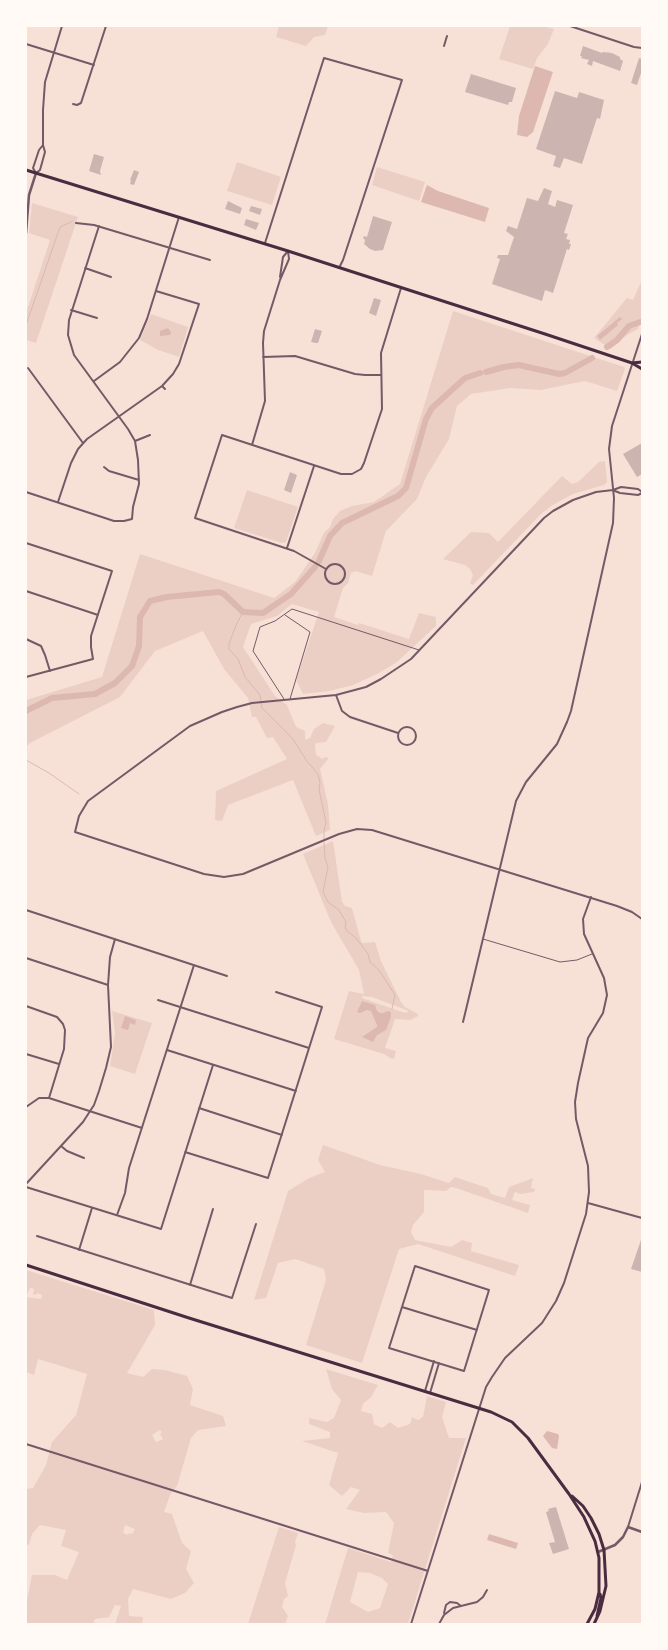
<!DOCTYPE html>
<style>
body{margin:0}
#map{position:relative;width:668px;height:1650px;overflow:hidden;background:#f7e1d7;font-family:Montserrat,sans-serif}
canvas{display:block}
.frame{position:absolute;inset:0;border:27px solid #fffaf5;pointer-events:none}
</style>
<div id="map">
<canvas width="668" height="1650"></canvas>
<div class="frame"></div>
</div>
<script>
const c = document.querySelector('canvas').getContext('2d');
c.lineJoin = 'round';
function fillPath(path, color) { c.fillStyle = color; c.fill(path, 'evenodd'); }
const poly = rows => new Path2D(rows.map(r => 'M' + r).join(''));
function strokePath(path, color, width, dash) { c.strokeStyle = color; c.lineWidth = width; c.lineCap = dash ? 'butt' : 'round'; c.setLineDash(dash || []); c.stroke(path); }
fillPath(poly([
 [279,26,328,26,325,35,314,37,306,46,276,37],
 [510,26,543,26,554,29,548,44,537,58,533,69,499,59],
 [237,162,281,177,272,205,227,191],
 [377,167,425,182,419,201,372,185],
 [32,203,78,217,36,343,26,340,26,313,50,240,29,233],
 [642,280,642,317,638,329,627,335,611,349,594,338,627,298,633,300],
 [453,311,624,367,625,369,617,391,585,381,541,390,510,388,471,394,457,406,449,439,426,477,417,499,386,531,372,576,355,571,351,573,348,583,343,588,334,617,358,625,359,623,409,639,419,613,436,617,436,626,397,662,379,673,353,685,330,691,303,694,296,680,319,612,292,604,277,616,251,624,243,647,275,696,287,705,296,727,305,731,305,740,310,738,314,729,323,723,335,726,326,742,316,743,315,746,316,755,323,759,325,757,329,758,320,769,328,804,330,830,316,836,293,780,228,805,222,821,215,820,216,791,287,759,273,737,267,738,256,717,252,717,248,698,224,669,203,631,155,651,120,697,30,743,26,747,26,700,102,677,140,554,274,598,295,582,315,553,324,533,330,527,333,519,340,511,352,506,374,502,400,484],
 [151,314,188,327,179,357,158,350,140,340],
 [605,461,607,482,604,485,573,494,551,506,540,515,473,585,470,583,473,575,470,569,465,565,443,559,471,532,489,533,498,542,562,476,572,484,578,482,599,462],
 [247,490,298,507,286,542,282,543,234,528],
 [333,841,342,902,345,906,352,908,361,941,363,943,375,942,381,961,401,1002,405,1007,418,1014,418,1016,410,1020,395,1019,385,1048,396,1051,394,1059,390,1058,384,1054,334,1039,349,991,364,994,359,970,331,922,303,854],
 [362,996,372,997,409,1011,405,1013,379,1004,362,998],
 [112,1011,152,1023,135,1074,110,1066,115,1033],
 [323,1145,380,1165,421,1174,449,1183,455,1177,488,1188,491,1194,505,1198,509,1187,533,1178,531,1188,535,1189,534,1192,520,1194,515,1192,512,1200,530,1205,528,1213,456,1188,451,1187,446,1191,424,1190,424,1212,413,1225,411,1232,415,1240,451,1247,462,1240,472,1243,471,1251,519,1265,515,1276,418,1244,399,1249,362,1363,306,1345,326,1280,324,1269,295,1259,278,1263,266,1298,254,1300,288,1191,309,1178,325,1172,318,1160],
 [26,1270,154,1310,155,1325,127,1373,143,1377,152,1369,165,1370,187,1376,193,1389,190,1405,223,1416,226,1426,198,1430,191,1438,177,1486,170,1495,164,1512,172,1514,182,1543,191,1551,186,1569,194,1583,185,1593,171,1599,133,1589,128,1599,129,1616,143,1617,142,1624,115,1624,121,1606,115,1605,109,1617,95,1619,93,1624,26,1624,26,1605,32,1575,55,1575,67,1580,79,1552,61,1546,66,1530,40,1525,32,1534,29,1545,26,1544,26,1489,33,1488,46,1465,52,1442,76,1415,87,1374,38,1359,34,1375,26,1372],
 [30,1288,34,1289,33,1294,36,1295,37,1293,42,1295,41,1299,26,1297],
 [160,1430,162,1432,160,1434,163,1439,156,1442,152,1435],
 [125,1525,135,1529,132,1534,129,1533,128,1535,123,1533],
 [326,1369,378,1385,371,1397,363,1404,361,1411,372,1414,374,1424,382,1428,390,1422,398,1428,410,1424,412,1417,418,1420,423,1417,427,1396,446,1402,442,1417,449,1438,466,1438,408,1624,325,1624,348,1548,391,1562,393,1555,388,1553,394,1523,386,1512,364,1513,346,1509,360,1490,351,1487,342,1496,329,1485,338,1453,302,1441,330,1438,330,1432,309,1424,309,1418,327,1422,334,1418,341,1400,332,1389],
 [358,1572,370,1573,382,1578,388,1584,380,1608,368,1612,350,1602],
 [279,1527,298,1533,295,1542,296,1545,285,1583,288,1596,284,1599,282,1607,288,1616,285,1624,248,1624]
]), '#ebcfc5');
fillPath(poly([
 [535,66,553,72,533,132,527,137,517,135,519,116],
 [427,185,438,191,489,208,485,222,421,202],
 [620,317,622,319,617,323,618,325,600,340,597,336],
 [168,328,171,332,170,335,160,336,160,331],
 [362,1001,375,1005,377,1011,380,1013,383,1013,388,1011,391,1012,391,1017,386,1030,377,1035,373,1042,362,1037,377,1027,377,1025,371,1011,367,1010,360,1013,357,1012],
 [125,1016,136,1020,135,1025,130,1023,128,1030,121,1028],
 [547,1431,558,1434,559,1436,557,1449,552,1448,543,1436],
 [489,1534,518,1543,516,1549,487,1540]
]), '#dcb8b0');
strokePath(poly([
 [26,325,60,227,73,221],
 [243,612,236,625,229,644,229,649,238,659,245,677,260,695,262,708,293,739,306,760,318,774,320,783,319,789,326,823,324,830,324,839],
 [26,760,49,773,79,794],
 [324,842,325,858,328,867,323,892,328,902,339,910,346,922,345,927,347,931,357,939,368,954,370,962,379,970,395,995,392,1009]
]), '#dcb8b0', 1);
strokePath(poly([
 [607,347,617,340,629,326,640,322],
 [486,372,504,367,519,365,559,374,565,373,592,358],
 [319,561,330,536,342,523,398,496,406,488,426,419,432,408,465,378,480,373],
 [26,711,52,698,95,694,115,683,132,666,139,646,140,617,150,601,167,597,219,592,224,594,243,612,263,613,291,594,315,567]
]), '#dcb8b0', 6);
fillPath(poly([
 [583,46,602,53,603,52,612,53,620,57,620,59,623,61,620,71,593,61,592,66,587,64,589,60,581,58,582,56,580,56],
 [639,58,642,59,642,70,637,85,631,83],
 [471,74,516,88,512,102,509,102,508,105,465,92],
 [555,91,577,98,579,92,604,100,600,119,597,118,582,164,564,158,560,168,553,166,556,156,536,149],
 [94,154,104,157,100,171,101,175,89,171],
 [134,170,139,172,134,185,130,184,131,180,130,180],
 [544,188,552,191,548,204,555,207,557,200,573,205,564,233,568,234,566,239,570,240,569,244,571,244,569,250,567,249,553,293,545,290,542,301,492,284,500,259,497,258,498,255,508,255,514,237,506,231,508,226,517,229,527,198,538,201],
 [228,201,242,208,240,214,225,209],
 [251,206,262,209,260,215,249,211],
 [373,216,392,222,383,250,375,251,370,249,364,244,365,240,363,238,364,236,367,237],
 [246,219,259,223,256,230,244,225],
 [374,298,381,300,376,316,369,313],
 [315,329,322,331,318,343,316,343,311,342],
 [642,443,642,474,637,477,623,454],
 [290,472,297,475,291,493,284,490],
 [642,1237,642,1272,631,1269],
 [556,1507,569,1549,553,1554,549,1543,555,1542,546,1512,549,1511,548,1509]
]), '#ccb4b1');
strokePath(poly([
 [285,615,310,632,290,699],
 [284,699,253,651,260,627,275,621,292,609,419,650],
 [483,939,560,962,577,960,592,954]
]), '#755966', 1);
strokePath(poly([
 [570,26,634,47,642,48],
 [26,44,94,65],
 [444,46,447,36],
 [73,104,77,105,81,103,106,26],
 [43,145,39,150,33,168,36,173,40,170,45,152,43,145,43,110,45,82,62,26],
 [76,223,94,225,210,260],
 [265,243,324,58,402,80,343,260,339,268],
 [85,268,111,277],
 [280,277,283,257,288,251],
 [71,310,97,318],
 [263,357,295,356,355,374,365,375,381,375],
 [28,368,83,443],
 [94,381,120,362,139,338,147,319,179,217],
 [162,386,165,389],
 [135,441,150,435],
 [26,445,26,451],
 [252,445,265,401,263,343,264,331,280,280,289,259,288,251],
 [104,467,109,471,139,480],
 [615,491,620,493,638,495,642,493],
 [26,492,114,521,124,521,132,519,133,507,139,484,138,460,135,441,128,429,74,355,68,335,69,320,99,226],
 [642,492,638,489,621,487,613,490,596,492,573,500,553,511,544,518,411,659,381,679,366,687,336,695,252,703,237,707,222,712,190,726,88,801,79,816,75,832,204,874,224,877,243,874,339,834,357,829,372,830,617,906,632,912,642,919],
 [58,502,71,463,78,449,87,439,162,386,173,374,179,364,199,304,156,291],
 [26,543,112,571,91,636,91,647,93,659,26,677],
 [287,548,314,466],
 '325 574a10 10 0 1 1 20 0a10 10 0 1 1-20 0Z',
 [326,569,294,551,195,518,222,435,341,474,352,474,361,469,364,463,382,409,381,353,401,288],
 [26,591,98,615],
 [26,639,41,646,45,655,50,671],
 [336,695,342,711,350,717,398,733],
 '398 736a9 9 0 1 1 18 0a9 9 0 1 1-18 0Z',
 [26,910,227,976],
 [26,958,108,985],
 [158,1000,309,1048],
 [26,1006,57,1017,63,1024,65,1030,64,1049,49,1098],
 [463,1022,516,801,526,782,557,744,567,722,571,711,613,523,614,498,609,449,612,426,642,334],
 [167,1050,296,1091],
 [26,1054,59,1064],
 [26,1107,39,1098,49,1098,142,1128],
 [199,1108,282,1135],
 [61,1146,67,1151,84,1158],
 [185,1152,268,1178,322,1007,276,992],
 [26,1184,83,1122,94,1105,99,1091,106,1068,111,1047,108,985,110,957,115,939],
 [26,1187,161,1229,213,1065],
 [588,1203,642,1218],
 [117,1215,125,1193,129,1168,194,965],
 [37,1236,232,1298,256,1224],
 [79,1250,92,1208],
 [415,1266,489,1290,464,1371,389,1348,415,1266],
 [190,1285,213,1209],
 [402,1307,477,1330],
 [425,1391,434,1361],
 [430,1393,439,1363],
 [26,1444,428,1571],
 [628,1527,642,1482],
 [444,1613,446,1605,450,1602,457,1603,461,1606],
 [411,1624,486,1387,492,1377,505,1358,542,1323,556,1301,564,1283,586,1214,589,1192,588,1166,576,1119,575,1102,578,1083,588,1038,603,1013,607,995,604,978,584,934,583,919,591,897],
 [439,1624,444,1615,453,1608,477,1602,483,1597,487,1590]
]), '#755966', 2);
strokePath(poly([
 [26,233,29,195,36,173],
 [598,1552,615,1545,623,1537,628,1527,642,1532]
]), '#755966', 2.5);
strokePath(poly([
 [26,170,288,251,545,334,632,363,642,369],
 [632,363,642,362],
 [26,1265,189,1318,491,1412,512,1422,528,1438,569,1494,584,1517,595,1541,599,1558,599,1592,595,1609,587,1624],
 [572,1496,583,1506,591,1518,599,1534,604,1550,606,1586,600,1611,594,1624],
 [597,1616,601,1598,600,1594]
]), '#4a2c40', 3);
</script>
